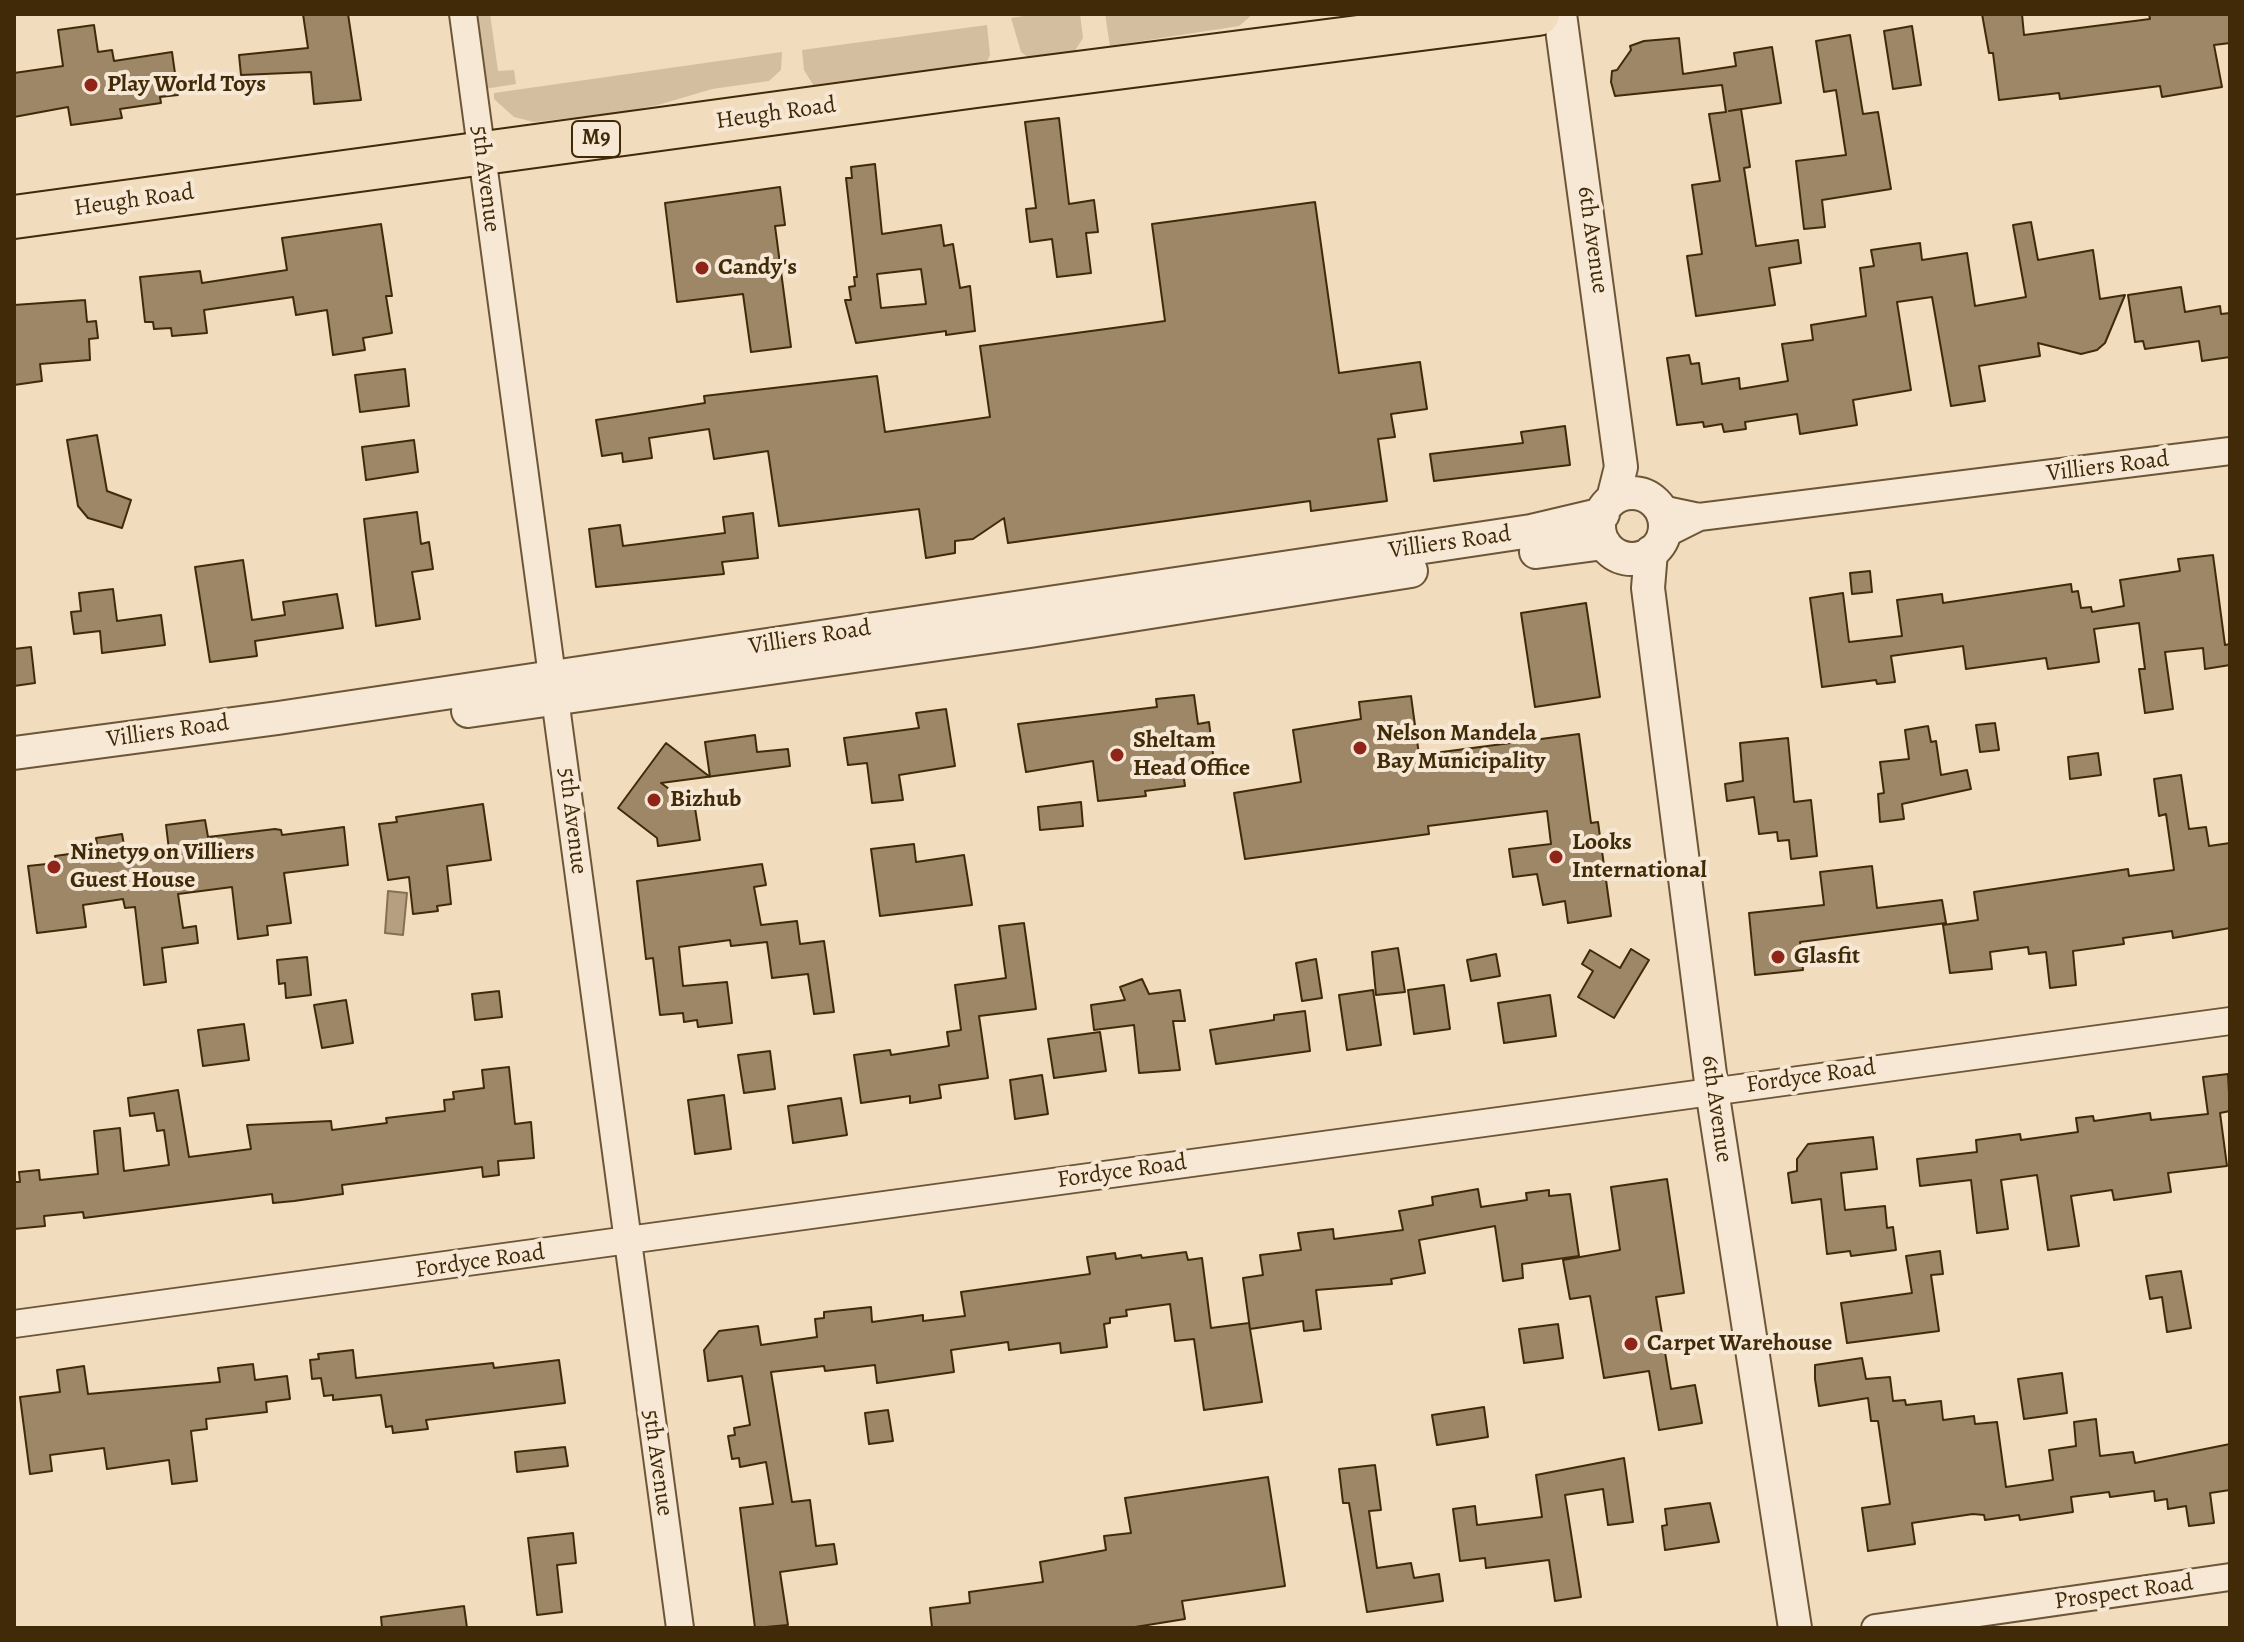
<!DOCTYPE html>
<style>
body{margin:0}
#map{position:relative;width:2244px;height:1642px;overflow:hidden;background:#f1dcbe;font-family:Alegreya,serif}
canvas{display:block}
.frame{position:absolute;inset:0;border:16px solid #412a07;pointer-events:none}
</style>
<div id="map">
<canvas width="2244" height="1642"></canvas>
<div class="frame"></div>
</div>
<script>
const c = document.querySelector('canvas').getContext('2d');
c.lineJoin = 'round';
function fillPath(path, color) { c.fillStyle = color; c.fill(path, 'evenodd'); }
const poly = rows => new Path2D(rows.map(r => 'M' + r).join(''));
function strokePath(path, color, width, dash) { c.strokeStyle = color; c.lineWidth = width; c.lineCap = dash ? 'butt' : 'round'; c.setLineDash(dash || []); c.stroke(path); }
function label(font, color, halo, rows, align = 'center') {
  c.font = font + ' Alegreya,serif'; c.lineWidth = 8; c.setLineDash([]); c.textBaseline = 'middle'; c.strokeStyle = halo; c.fillStyle = color; for (const [text, x, y, turn = 0] of rows) {
    c.save(); c.translate(x, y); c.rotate((+turn || 0) * Math.PI / 180); c.textAlign = isNaN(turn) ? turn : align; if (halo) c.strokeText(text, 0, 0); c.fillText(text, 0, 0); c.restore();
  }
}
fillPath(poly([
 [467,14,490,14,498,71,514,70,516,84,478,90],
 [1037,14,1080,14,1083,38,1073,54,1031,59,1021,52,1011,18],
 [1105,14,1253,14,1239,26,1110,46],
 [987,25,990,55,984,68,815,88,804,70,802,50],
 [782,52,781,70,769,81,712,89,658,105,617,113,534,122,514,117,494,99,494,93]
]), '#d3be9f');
const water = poly([
 [388,891,407,893,403,935,385,933,388,891]
]);
fillPath(water, '#b59f80');
strokePath(water, '#877050', 2);
const building = poly([
 [303,14,348,14,361,100,314,104,311,72,241,75,239,55,308,48,303,14],
 [1982,14,2022,14,2024,35,2150,19,2149,14,2230,14,2230,43,2214,45,2222,87,2162,97,2160,86,2060,99,2059,93,1999,100,1993,53,1989,53,1982,14],
 [94,25,98,52,112,50,114,61,172,52,178,95,160,97,161,103,120,109,122,118,71,125,68,107,14,117,14,73,63,66,58,30,94,25],
 [1912,26,1921,85,1893,89,1884,31,1912,26],
 [1850,35,1863,114,1878,112,1891,189,1822,200,1825,227,1804,229,1796,161,1846,155,1836,90,1824,92,1816,41,1850,35],
 [1679,38,1683,74,1736,66,1734,53,1772,47,1781,103,1729,111,1741,109,1750,167,1744,168,1756,246,1798,240,1801,263,1769,268,1775,305,1696,316,1687,256,1702,254,1692,185,1720,181,1709,114,1726,112,1722,85,1615,96,1611,82,1612,71,1617,70,1631,50,1630,46,1644,41,1679,38],
 [1059,118,1069,204,1094,200,1098,232,1086,233,1091,273,1057,277,1052,239,1030,242,1026,209,1036,208,1025,122,1059,118],
 [875,164,882,234,941,225,944,246,953,244,960,288,970,286,975,331,946,335,946,331,856,343,845,300,851,300,849,287,855,286,854,277,857,277,846,178,852,178,851,167,875,164],
 [921,269,926,304,881,308,877,274,921,269],
 [780,187,785,225,775,226,791,347,751,352,743,294,677,302,665,203,780,187],
 [1315,202,1339,373,1420,362,1427,409,1391,414,1395,437,1378,439,1387,501,1311,511,1310,501,1008,543,1004,518,973,539,955,541,955,553,926,558,919,509,779,526,768,451,714,459,709,429,649,438,652,458,623,462,622,453,602,456,596,420,705,403,704,396,877,376,885,432,990,417,980,346,1165,321,1152,224,1315,202],
 [2031,222,2038,260,2093,250,2100,299,2125,295,2105,343,2097,350,2081,354,2038,343,2040,356,1979,366,1985,401,1951,406,1932,297,1897,302,1911,390,1853,400,1857,425,1800,434,1797,414,1745,422,1746,429,1724,432,1722,424,1704,427,1703,422,1677,425,1667,358,1689,355,1691,364,1699,363,1702,384,1739,378,1740,389,1788,381,1782,344,1813,340,1811,325,1866,316,1860,268,1874,266,1871,250,1920,243,1922,260,1967,253,1975,306,2026,297,2013,225,2031,222],
 [381,224,392,296,386,296,392,333,363,338,365,350,333,355,327,310,296,315,293,297,204,310,207,333,172,336,171,328,154,329,153,322,145,322,140,277,200,271,202,283,287,270,282,238,381,224],
 [2181,287,2185,312,2220,306,2221,314,2230,313,2230,357,2202,361,2199,341,2145,349,2143,341,2135,342,2128,295,2181,287],
 [85,300,87,322,96,321,98,338,89,339,90,360,40,364,42,381,14,385,14,305,85,300],
 [405,369,409,406,360,412,355,375,405,369],
 [1565,426,1570,465,1434,481,1430,454,1523,443,1521,432,1565,426],
 [97,435,107,491,131,500,122,528,88,518,78,506,67,440,97,435],
 [414,440,418,472,366,480,362,447,414,440],
 [417,512,421,544,429,542,433,569,412,572,420,619,376,626,364,519,417,512],
 [753,513,758,558,722,562,724,574,596,587,589,529,620,525,623,546,725,533,723,517,753,513],
 [2213,555,2225,645,2230,644,2230,665,2205,669,2203,648,2165,652,2173,709,2145,713,2139,669,2145,669,2139,623,2094,629,2099,662,2048,669,2046,658,1966,669,1963,646,1891,656,1895,682,1877,684,1876,680,1822,687,1810,598,1843,593,1849,642,1902,636,1897,600,1942,594,1943,603,2071,584,2072,592,2078,591,2081,608,2091,607,2092,612,2124,606,2120,580,2180,571,2178,559,2213,555],
 [243,560,252,620,285,615,283,602,337,594,343,628,255,641,257,656,210,662,195,567,243,560],
 [1870,571,1872,592,1852,594,1850,573,1870,571],
 [113,589,117,621,161,615,165,645,102,653,100,631,74,634,71,612,81,611,79,593,113,589],
 [1586,603,1600,697,1535,707,1521,613,1586,603],
 [31,647,35,683,14,686,14,649,31,647],
 [1194,695,1198,724,1209,722,1214,762,1182,766,1185,786,1145,791,1146,796,1098,801,1093,761,1026,772,1018,724,1157,707,1156,699,1194,695],
 [1411,696,1419,755,1579,734,1591,823,1598,822,1611,916,1568,923,1565,901,1543,905,1537,874,1513,877,1509,849,1551,844,1547,811,1428,826,1429,834,1245,859,1234,793,1301,782,1293,730,1361,719,1359,702,1411,696],
 [946,709,955,766,899,775,903,800,872,803,867,763,848,765,844,738,919,728,916,713,946,709],
 [1995,723,1999,750,1980,752,1976,725,1995,723],
 [1928,726,1931,742,1936,741,1941,775,1967,770,1971,789,1902,804,1904,819,1880,822,1878,794,1884,793,1880,762,1909,759,1905,730,1928,726],
 [755,735,757,752,788,749,790,766,661,783,695,808,700,840,658,846,657,838,618,808,666,743,710,777,705,742,755,735],
 [1788,738,1794,802,1811,800,1817,856,1791,859,1789,840,1778,841,1777,832,1759,834,1754,797,1727,801,1725,784,1743,781,1740,743,1788,738],
 [2098,753,2101,775,2070,779,2068,757,2098,753],
 [2181,775,2189,829,2206,827,2209,846,2230,843,2230,928,2173,938,2172,931,2123,938,2124,944,2073,951,2076,985,2050,988,2046,952,2029,954,2028,947,1990,952,1992,969,1950,973,1943,925,1978,920,1974,892,2128,869,2129,876,2174,870,2166,814,2159,816,2154,779,2181,775],
 [1081,802,1083,826,1040,830,1038,807,1081,802],
 [483,804,491,860,447,866,451,904,437,906,438,911,413,914,409,877,388,880,379,824,397,822,396,817,483,804],
 [205,820,208,837,275,829,281,830,282,835,344,827,348,865,284,873,291,923,267,926,268,935,238,939,232,887,178,894,183,928,196,926,198,943,162,948,166,982,144,985,135,907,125,908,123,899,83,905,86,927,37,933,28,866,56,863,55,856,98,850,96,838,122,834,126,856,169,850,166,825,205,820],
 [914,844,916,862,964,855,972,905,880,916,871,849,914,844],
 [762,864,766,885,754,887,761,925,797,921,800,944,824,941,834,1012,814,1014,808,974,772,978,767,942,731,946,730,940,679,947,683,986,727,982,732,1023,698,1027,697,1020,684,1022,683,1013,660,1015,653,958,646,959,637,881,762,864],
 [1872,866,1877,908,1942,900,1946,923,1800,942,1803,970,1755,975,1749,913,1824,905,1820,872,1872,866],
 [1024,923,1036,1009,979,1016,988,1078,939,1085,941,1098,910,1103,910,1096,861,1103,854,1055,890,1050,891,1055,949,1046,947,1032,961,1030,955,985,1006,978,999,926,1024,923],
 [1398,948,1405,992,1376,995,1372,952,1398,948],
 [1631,949,1649,960,1614,1018,1578,997,1593,971,1582,964,1590,950,1620,968,1631,949],
 [1496,954,1500,976,1471,981,1467,960,1496,954],
 [307,957,311,995,286,998,285,983,279,984,277,960,307,957],
 [1316,959,1322,998,1302,1001,1296,963,1316,959],
 [1142,979,1149,994,1180,990,1185,1021,1173,1021,1180,1070,1139,1073,1134,1025,1094,1030,1091,1005,1125,1000,1120,987,1142,979],
 [1444,985,1450,1029,1414,1034,1408,990,1444,985],
 [1373,990,1381,1045,1347,1050,1339,995,1373,990],
 [499,991,502,1017,475,1020,472,994,499,991],
 [1550,995,1556,1036,1504,1043,1498,1003,1550,995],
 [346,1000,353,1043,322,1048,314,1005,346,1000],
 [1305,1011,1310,1051,1216,1064,1210,1030,1274,1020,1274,1015,1305,1011],
 [244,1024,249,1060,203,1066,198,1030,244,1024],
 [1100,1032,1106,1071,1054,1078,1048,1039,1100,1032],
 [770,1051,775,1089,744,1093,738,1055,770,1051],
 [509,1067,515,1124,531,1122,534,1158,498,1161,499,1175,483,1177,482,1167,342,1185,343,1194,294,1201,273,1203,272,1194,84,1218,83,1212,44,1216,45,1226,14,1229,14,1182,20,1182,19,1172,39,1170,40,1180,98,1174,94,1131,120,1128,124,1171,169,1165,164,1130,157,1131,154,1113,130,1116,128,1098,178,1090,189,1157,251,1149,247,1125,331,1121,332,1130,387,1123,386,1118,445,1111,444,1100,454,1099,453,1092,484,1088,482,1070,509,1067],
 [2228,1074,2230,1111,2220,1113,2227,1166,2168,1173,2171,1192,2114,1200,2112,1190,2071,1196,2079,1246,2048,1250,2037,1175,2001,1180,2008,1229,1977,1233,1971,1180,1920,1186,1917,1159,1977,1152,1976,1140,2020,1134,2021,1140,2078,1132,2076,1118,2093,1116,2094,1121,2150,1113,2151,1120,2208,1114,2203,1077,2228,1074],
 [1042,1075,1048,1114,1015,1119,1010,1080,1042,1075],
 [724,1095,731,1149,695,1154,688,1100,724,1095],
 [841,1098,847,1135,793,1143,788,1106,841,1098],
 [1873,1137,1877,1169,1841,1173,1845,1210,1885,1206,1887,1228,1893,1227,1896,1250,1851,1256,1850,1251,1827,1254,1821,1199,1792,1203,1788,1173,1797,1171,1797,1159,1808,1144,1873,1137],
 [1667,1179,1684,1293,1656,1297,1671,1389,1695,1385,1702,1423,1659,1430,1649,1371,1604,1378,1590,1296,1570,1299,1563,1260,1620,1250,1611,1187,1667,1179],
 [1478,1189,1481,1207,1527,1200,1526,1193,1549,1190,1549,1196,1570,1194,1579,1256,1522,1264,1523,1278,1503,1281,1495,1226,1419,1240,1425,1273,1391,1279,1392,1284,1316,1290,1321,1329,1304,1331,1303,1321,1250,1329,1243,1278,1263,1275,1260,1255,1301,1250,1298,1233,1333,1229,1334,1239,1403,1230,1399,1211,1433,1205,1432,1197,1478,1189],
 [1940,1251,1943,1274,1931,1275,1939,1331,1847,1343,1841,1303,1912,1293,1906,1256,1940,1251],
 [1186,1252,1188,1260,1202,1258,1211,1328,1249,1323,1262,1402,1204,1410,1194,1339,1175,1341,1170,1304,1126,1310,1127,1316,1110,1318,1110,1323,1104,1324,1107,1347,1061,1353,1060,1343,1009,1350,1008,1342,951,1350,954,1372,877,1383,875,1365,825,1371,824,1366,771,1372,792,1502,810,1500,816,1546,834,1544,837,1564,780,1572,788,1625,755,1628,740,1508,773,1504,766,1462,740,1467,739,1458,732,1459,728,1436,735,1435,734,1428,750,1425,742,1376,708,1381,704,1350,719,1331,758,1326,761,1345,817,1337,815,1319,824,1318,824,1312,871,1307,872,1322,923,1315,923,1321,965,1316,961,1292,1090,1274,1087,1257,1115,1253,1116,1259,1141,1255,1142,1258,1186,1252],
 [2181,1271,2191,1328,2167,1332,2162,1297,2150,1299,2146,1276,2181,1271],
 [1558,1324,1563,1358,1524,1363,1519,1329,1558,1324],
 [353,1350,356,1378,493,1363,494,1368,559,1360,565,1403,426,1420,428,1429,393,1433,392,1426,386,1427,381,1395,333,1400,333,1395,324,1396,321,1378,312,1379,310,1360,319,1359,318,1354,353,1350],
 [1862,1358,1866,1379,1890,1377,1893,1401,1905,1400,1906,1405,1941,1401,1943,1420,1974,1416,1975,1424,1997,1422,2006,1487,2053,1480,2049,1450,2076,1446,2074,1422,2096,1419,2100,1456,2133,1452,2135,1463,2230,1444,2230,1490,2210,1493,2214,1523,2189,1526,2186,1506,2168,1509,2167,1499,2155,1501,2154,1491,2110,1497,2109,1492,2071,1497,2073,1512,2020,1520,2019,1515,1985,1520,1984,1515,1973,1514,1912,1523,1915,1544,1868,1551,1862,1508,1890,1504,1878,1421,1871,1421,1868,1398,1819,1406,1815,1379,1815,1365,1862,1358],
 [253,1364,255,1380,287,1376,290,1399,266,1402,267,1412,206,1419,207,1429,191,1431,197,1481,172,1484,169,1460,107,1469,104,1448,50,1455,52,1471,30,1474,20,1397,60,1392,57,1370,84,1366,88,1394,220,1382,218,1368,253,1364],
 [2062,1373,2067,1413,2024,1419,2018,1379,2062,1373],
 [1484,1407,1488,1437,1437,1445,1432,1415,1484,1407],
 [888,1410,893,1441,869,1444,865,1413,888,1410],
 [565,1447,568,1466,517,1472,515,1452,565,1447],
 [1624,1458,1633,1522,1608,1525,1603,1489,1565,1495,1581,1597,1555,1601,1549,1560,1486,1568,1485,1558,1460,1561,1453,1509,1475,1506,1477,1525,1542,1517,1536,1475,1624,1458],
 [1375,1465,1381,1510,1369,1511,1377,1568,1411,1563,1414,1578,1439,1574,1443,1601,1367,1612,1349,1503,1343,1503,1339,1469,1375,1465],
 [1268,1477,1285,1586,1182,1601,1185,1619,1129,1628,932,1628,930,1608,970,1603,969,1592,1043,1582,1040,1562,1106,1550,1104,1536,1131,1533,1125,1498,1268,1477],
 [1710,1503,1719,1542,1665,1550,1662,1526,1667,1525,1665,1509,1710,1503],
 [573,1533,576,1563,557,1565,562,1612,537,1615,528,1538,573,1533],
 [464,1606,467,1628,382,1628,381,1617,464,1606]
]);
fillPath(building, '#9d8766');
strokePath(building, '#412a07', 2);
const minor = poly([
 [463,14,680,1628],
 [1661,509,1699,517],
 [1663,535,1699,517,2230,451],
 [14,1324,2230,1021],
 [1875,1628,2230,1577]
]);
const tertiary = poly([
 [1560,14,1621,467,1613,499],
 '1599 526a33 33 0 1 1 66 0a33 33 0 1 1-66 0Z',
 [1536,552,1604,543],
 [1651,552,1648,588,1712,1090,1795,1628],
 [468,711,1030,631,1411,571],
 [14,753,278,718,1531,531,1603,514]
]);
const primary = poly([
 [14,217,976,86,1538,14]
]);
strokePath(minor, '#6d5635', 30);
strokePath(tertiary, '#6d5635', 36);
strokePath(primary, '#412a07', 46);
strokePath(minor, '#f6e8d5', 26);
strokePath(tertiary, '#f6e8d5', 32);
strokePath(primary, '#f1dcbe', 42);
for (const [x, y, r, color] of [
 [91,85,8,"#8f2418"],
 [702,268,8,"#8f2418"],
 [1360,748,8,"#8f2418"],
 [1117,755,8,"#8f2418"],
 [654,800,8,"#8f2418"],
 [1556,857,8,"#8f2418"],
 [54,867,8,"#8f2418"],
 [1778,957,8,"#8f2418"],
 [1631,1344,8,"#8f2418"]
]) { const dot = new Path2D(); dot.arc(x, y, r, 0, 2 * Math.PI); c.fillStyle = color; c.fill(dot); strokePath(dot, '#f6e8d5', 3); }
for (const [x, y, w] of [
 [596,139,48]
]) { const box = new Path2D(); box.roundRect(x - w / 2, y - 18, w, 36, 6); c.fillStyle = '#f6e8d5'; c.fill(box); strokePath(box, '#412a07', 2); }
label('bold 22px', '#412a07', null, [
 ["M9",596,139]
]);
label('bold 24px', '#412a07', '#f6e8d5', [
 ["Play World Toys",107,85],
 ["Candy's",718,268],
 ["Nelson Mandela",1376,734],
 ["Bay Municipality",1376,762],
 ["Sheltam",1133,741],
 ["Head Office",1133,769],
 ["Bizhub",670,800],
 ["Looks",1572,843],
 ["International",1572,871],
 ["Ninety9 on Villiers",70,853],
 ["Guest House",70,881],
 ["Glasfit",1794,957],
 ["Carpet Warehouse",1647,1344]
], 'left');
label('24px', '#412a07', '#f6e8d5', [
 ["Heugh Road",776,114,-8],
 ["5th Avenue",485,179,83],
 ["Heugh Road",134,201,-8],
 ["6th Avenue",1592,240,82],
 ["Villiers Road",2108,467,-7],
 ["Villiers Road",1450,543,-8],
 ["Villiers Road",810,638,-9],
 ["Villiers Road",168,732,-8],
 ["5th Avenue",572,821,83],
 ["Fordyce Road",1811,1077,-8],
 ["6th Avenue",1716,1109,82],
 ["Fordyce Road",1122,1172,-8],
 ["Fordyce Road",480,1262,-8],
 ["5th Avenue",657,1463,82],
 ["Prospect Road",2124,1593,-8]
]);
</script>
